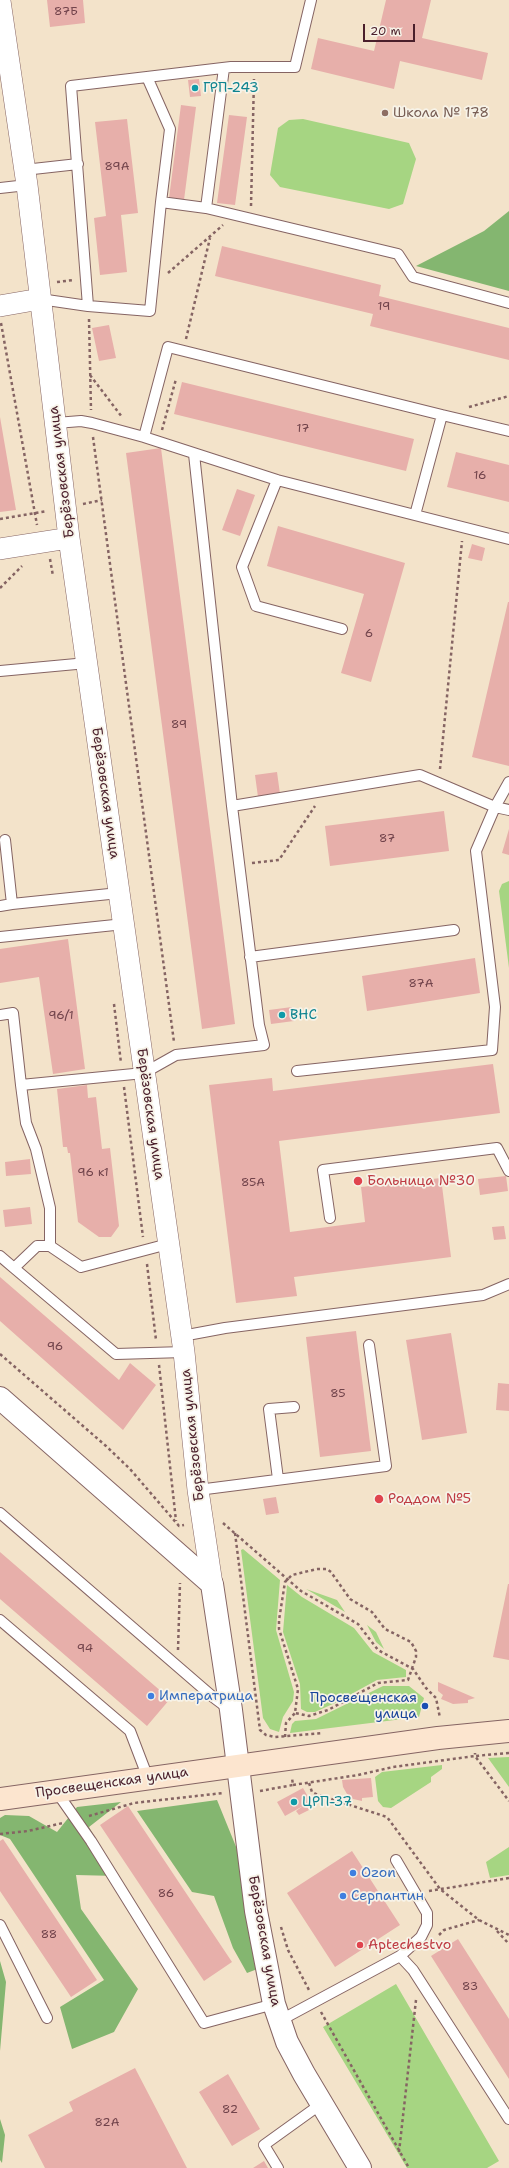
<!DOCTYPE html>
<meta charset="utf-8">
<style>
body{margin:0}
#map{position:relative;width:509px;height:2168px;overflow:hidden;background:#f3e3ca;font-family:"Shantell Sans",sans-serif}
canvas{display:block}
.scale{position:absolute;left:363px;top:24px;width:52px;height:18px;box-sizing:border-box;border:2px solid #4a1f2b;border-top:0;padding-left:5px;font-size:12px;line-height:14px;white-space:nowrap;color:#4a1f2b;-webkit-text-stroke:3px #f7f3e8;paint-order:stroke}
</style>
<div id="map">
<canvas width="509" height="2168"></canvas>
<div class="scale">20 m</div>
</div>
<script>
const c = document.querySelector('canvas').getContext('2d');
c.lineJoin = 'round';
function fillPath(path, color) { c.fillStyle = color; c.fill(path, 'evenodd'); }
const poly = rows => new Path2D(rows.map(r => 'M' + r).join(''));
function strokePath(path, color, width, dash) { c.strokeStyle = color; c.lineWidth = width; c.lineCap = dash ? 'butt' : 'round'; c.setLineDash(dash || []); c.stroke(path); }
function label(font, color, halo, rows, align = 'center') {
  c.font = font + ' "Shantell Sans",sans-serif'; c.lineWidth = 3.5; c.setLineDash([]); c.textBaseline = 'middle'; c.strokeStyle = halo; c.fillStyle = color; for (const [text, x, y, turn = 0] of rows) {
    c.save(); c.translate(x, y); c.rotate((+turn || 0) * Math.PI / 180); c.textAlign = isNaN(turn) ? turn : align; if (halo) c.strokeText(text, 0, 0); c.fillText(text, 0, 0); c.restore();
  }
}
fillPath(poly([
 [303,119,409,143,416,159,403,204,389,209,280,187,270,175,278,128,289,120],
 [509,881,509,968,499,891,502,884],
 [243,1549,280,1580,276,1630,294,1692,293,1701,283,1717,279,1732,270,1729,263,1718,241,1550],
 [287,1585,302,1597,354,1628,373,1652,406,1670,406,1677,377,1680,335,1703,315,1712,307,1712,301,1709,300,1684,283,1632],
 [306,1589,337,1600,345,1612],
 [367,1625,376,1632,384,1649,376,1642],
 [383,1686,409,1686,424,1698,419,1717,290,1733,292,1724,295,1721,316,1719],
 [509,1757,509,1787,488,1758],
 [442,1765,442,1769,431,1777,431,1782,391,1808,383,1807,378,1801,375,1777,382,1772],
 [509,1847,509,1875,490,1878,486,1862],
 [396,1984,499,2161,487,2168,407,2168,323,2027]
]), '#a6d582');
fillPath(poly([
 [509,211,509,291,416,266,484,231],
 [217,1800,241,1859,260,1968,247,1973,233,1948,214,1896,192,1892,137,1811],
 [121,1802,89,1827,117,1876,76,1875,81,1909,138,1989,114,2032,72,2049,60,2007,104,1980,10,1839,0,1835,0,1818,5,1815,29,1816,57,1832,77,1807],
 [0,1961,6,1982,0,2051],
 [0,2119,5,2135,2,2163,0,2160]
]), '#84b670');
fillPath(poly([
 [47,0,83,0,85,23,50,27],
 [386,0,431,0,422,38,488,53,482,80,400,61,394,89,311,69,318,38,374,51],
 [199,79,201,96,190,97,188,80],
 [181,105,196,107,184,200,169,198],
 [229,115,247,117,235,205,217,203],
 [127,119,138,213,121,215,127,272,100,275,94,218,106,216,95,122],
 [222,246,381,285,379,296,509,328,509,360,370,326,373,314,215,276],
 [109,325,116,358,99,361,92,328],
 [182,382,414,439,406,471,174,414],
 [0,417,16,510,0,512],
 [161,448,235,1024,202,1029,126,453],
 [456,452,509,465,509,502,447,487],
 [237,489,255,495,240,536,222,530],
 [278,526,405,563,371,682,341,673,364,594,267,566],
 [472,544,485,548,482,561,468,558],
 [508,602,509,602,509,766,472,757],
 [277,772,280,794,258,797,255,775],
 [444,811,449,851,330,866,325,826],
 [509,829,509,855,502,853],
 [68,939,85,1069,53,1074,39,977,0,983,0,949],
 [475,958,480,993,367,1011,362,976],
 [292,1007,294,1021,271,1024,269,1010],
 [493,1064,500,1113,279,1141,290,1232,365,1222,361,1187,441,1178,451,1257,294,1277,297,1296,236,1303,209,1085,272,1078,273,1091],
 [87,1085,88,1098,96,1097,102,1149,110,1148,119,1226,111,1237,99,1237,78,1222,70,1153,68,1153,67,1147,63,1147,57,1089],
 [30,1159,31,1174,6,1176,5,1162],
 [506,1176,508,1191,480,1195,478,1179],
 [30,1207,32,1224,5,1227,3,1210],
 [504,1226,506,1239,494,1240,492,1227],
 [0,1277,119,1380,130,1363,156,1385,123,1430,0,1321],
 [356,1331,371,1451,320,1457,306,1337],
 [451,1333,467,1433,422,1440,406,1340],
 [498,1383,509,1384,509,1411,496,1410],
 [276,1497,279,1513,266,1515,263,1499],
 [0,1552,170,1699,147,1726,0,1599],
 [508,1584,509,1584,509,1660,493,1657],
 [438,1682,475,1698,468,1700,468,1703,453,1704,446,1701,441,1699,443,1695,438,1691],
 [371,1778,373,1797,362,1798,362,1801,353,1799,347,1794,343,1787,342,1780],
 [303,1788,311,1802,306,1805,309,1810,299,1815,296,1811,303,1806,285,1816,277,1802],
 [128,1806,232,1962,204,1981,100,1825],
 [3,1839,97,1980,71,1997,0,1891,0,1841],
 [352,1851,400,1925,335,1967,287,1893],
 [458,1939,509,2019,509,2079,431,1956],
 [135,2068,187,2168,45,2168,28,2135,73,2111,69,2102],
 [228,2074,260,2129,232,2146,199,2092],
 [264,2161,268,2168,253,2168]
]), '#e7afaa');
const service = poly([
 [147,77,170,129,161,202],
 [24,170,78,164],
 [0,188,27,185],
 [206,208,224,68],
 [40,299,88,306,150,311,161,202,206,208,398,254,413,277,509,303],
 [88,306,71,86,231,67,295,67,311,0],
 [442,415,509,431],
 [56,423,81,421,92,423,144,437,277,480,509,539],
 [144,437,168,347,442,415,415,515],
 [277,480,242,567,256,606,342,629],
 [0,671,87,663],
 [509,782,495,807,509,810],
 [232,806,420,775,495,807,476,851,495,1007,492,1050,297,1071],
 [5,840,12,904,119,893],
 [0,906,12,904],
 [0,937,124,924],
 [250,957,454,930],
 [0,1015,13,1013,21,1085,144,1073,176,1055,264,1045,259,1025,232,806,194,454],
 [21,1085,26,1123,36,1149,50,1208,50,1246],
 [330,1218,323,1170,497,1148,509,1171],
 [0,1256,14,1268,37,1246,50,1246,81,1267,168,1244],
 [14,1268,116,1354,184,1352],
 [182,1336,225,1328,483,1295,509,1284],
 [278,1479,269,1409,294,1407],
 [198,1490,386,1466,369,1345],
 [0,1513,213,1697,229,1709],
 [0,1620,130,1731,148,1778],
 [56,1791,91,1841,204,2023,274,2004],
 [396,1860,427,1913,427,1925,421,1937,400,1956],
 [0,1925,47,2018],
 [279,2021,400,1956,413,1970,509,2119],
 [278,2168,264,2145,321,2104]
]);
const minor = poly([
 [0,1,27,185,69,538,184,1352,198,1490,212,1584],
 [0,306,40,299],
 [0,549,69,538]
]);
const tertiary = poly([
 [0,1398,212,1584,231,1710,256,1911,274,2004,287,2042,304,2074,360,2168]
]);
const secondary = poly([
 [0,1799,438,1738,509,1731]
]);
strokePath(service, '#856463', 12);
strokePath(minor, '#856463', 22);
strokePath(tertiary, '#856463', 24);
strokePath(secondary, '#856463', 24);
strokePath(poly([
 [251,206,254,79],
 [168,273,223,225],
 [57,282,74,280],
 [89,319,91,410],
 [1,323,37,525],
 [186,339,210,238],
 [90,375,122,417],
 [469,407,509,396],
 [162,430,176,379],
 [93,437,174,1042],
 [83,504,102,500],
 [0,519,47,511],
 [50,559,53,576],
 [0,588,22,566],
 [440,769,462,541],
 [252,863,279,860,315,806],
 [114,1004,121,1063],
 [124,1087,143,1237],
 [147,1264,156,1340],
 [0,1354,106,1446,130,1469,179,1526,184,1525],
 [159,1365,176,1521],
 [223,1523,301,1591,358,1624,378,1650,413,1669,426,1688,436,1698,440,1718],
 [235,1533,260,1730,266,1735,275,1737,322,1733],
 [317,1569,327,1569,331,1572,350,1599,372,1612,385,1629,411,1642,416,1651,416,1657,408,1680,378,1683,328,1710,309,1716,295,1713,298,1689,279,1629,279,1620,285,1582,292,1575,317,1569],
 [178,1650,180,1583],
 [285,1737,286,1723,295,1713],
 [509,1753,475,1756,509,1801],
 [309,1783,312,1792,316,1794,387,1817,440,1889,479,1920,509,1935],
 [293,1785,358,1775,393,1767,475,1756,475,1753],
 [260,1791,293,1785,292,1778],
 [89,1816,134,1803,223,1793],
 [0,1834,28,1831,63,1823],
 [429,1891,509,1878],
 [281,1927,288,1950,309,1990],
 [497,1931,509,1944],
 [439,1935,444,1930,479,1920],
 [321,2012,409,2168],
 [399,2152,416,2000]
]), '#856463', 2.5, [3, 3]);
strokePath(service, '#fff', 10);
strokePath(minor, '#fff', 21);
strokePath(tertiary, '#fff', 22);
strokePath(secondary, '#fce5cf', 22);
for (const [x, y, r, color] of [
 [195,88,4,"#0f9aa8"],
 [385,113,4,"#8d6e63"],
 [282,1015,4,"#0f9aa8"],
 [358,1181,5,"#e0444e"],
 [379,1499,5,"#e0444e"],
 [151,1696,4,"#3f7fe0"],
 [425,1706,4,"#1a4fb4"],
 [294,1802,4,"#0f9aa8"],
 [353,1873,4,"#3f7fe0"],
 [343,1896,4,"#3f7fe0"],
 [360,1945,4,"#e0444e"]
]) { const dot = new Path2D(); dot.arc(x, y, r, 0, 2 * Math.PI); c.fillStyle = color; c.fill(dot); strokePath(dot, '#f7f3e8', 1.5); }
label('12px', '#71434b', null, [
 ["87Б",66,12],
 ["89А",117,167],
 ["19",384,307],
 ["17",303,429],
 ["16",480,476],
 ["6",369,634],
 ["89",179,725],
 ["87",387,839],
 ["87А",421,984],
 ["96/1",61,1016],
 ["96 к1",93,1173],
 ["85А",253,1183],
 ["96",55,1347],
 ["85",338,1394],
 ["94",85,1649],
 ["86",166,1894],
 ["88",49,1935],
 ["83",470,1987],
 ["82",230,2110],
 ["82А",107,2123]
]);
label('14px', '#0d838f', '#f7f3e8', [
 ["ГРП-243",203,88],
 ["ВНС",290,1015],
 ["ЦРП-37",302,1802]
], 'left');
label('14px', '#785e54', '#f7f3e8', [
 ["Школа № 178",393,113]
], 'left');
label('14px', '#4a1f2b', '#f7f3e8', [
 ["Берёзовская улица",62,472,-97],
 ["Берёзовская улица",105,793,82],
 ["Берёзовская улица",150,1114,82],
 ["Берёзовская улица",193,1435,-96],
 ["Просвещенская улица",112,1783,-8],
 ["Берёзовская улица",264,1941,80]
]);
label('14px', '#be3a42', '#f7f3e8', [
 ["Больница №30",367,1181],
 ["Роддом №5",388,1499],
 ["Aptechestvo",368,1945]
], 'left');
label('14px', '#366cbe', '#f7f3e8', [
 ["Императрица",159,1696],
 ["Ozon",361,1873],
 ["Серпантин",351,1896]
], 'left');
label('14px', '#164399', '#f7f3e8', [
 ["Просвещенская",417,1698],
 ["улица",417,1714]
], 'right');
</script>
